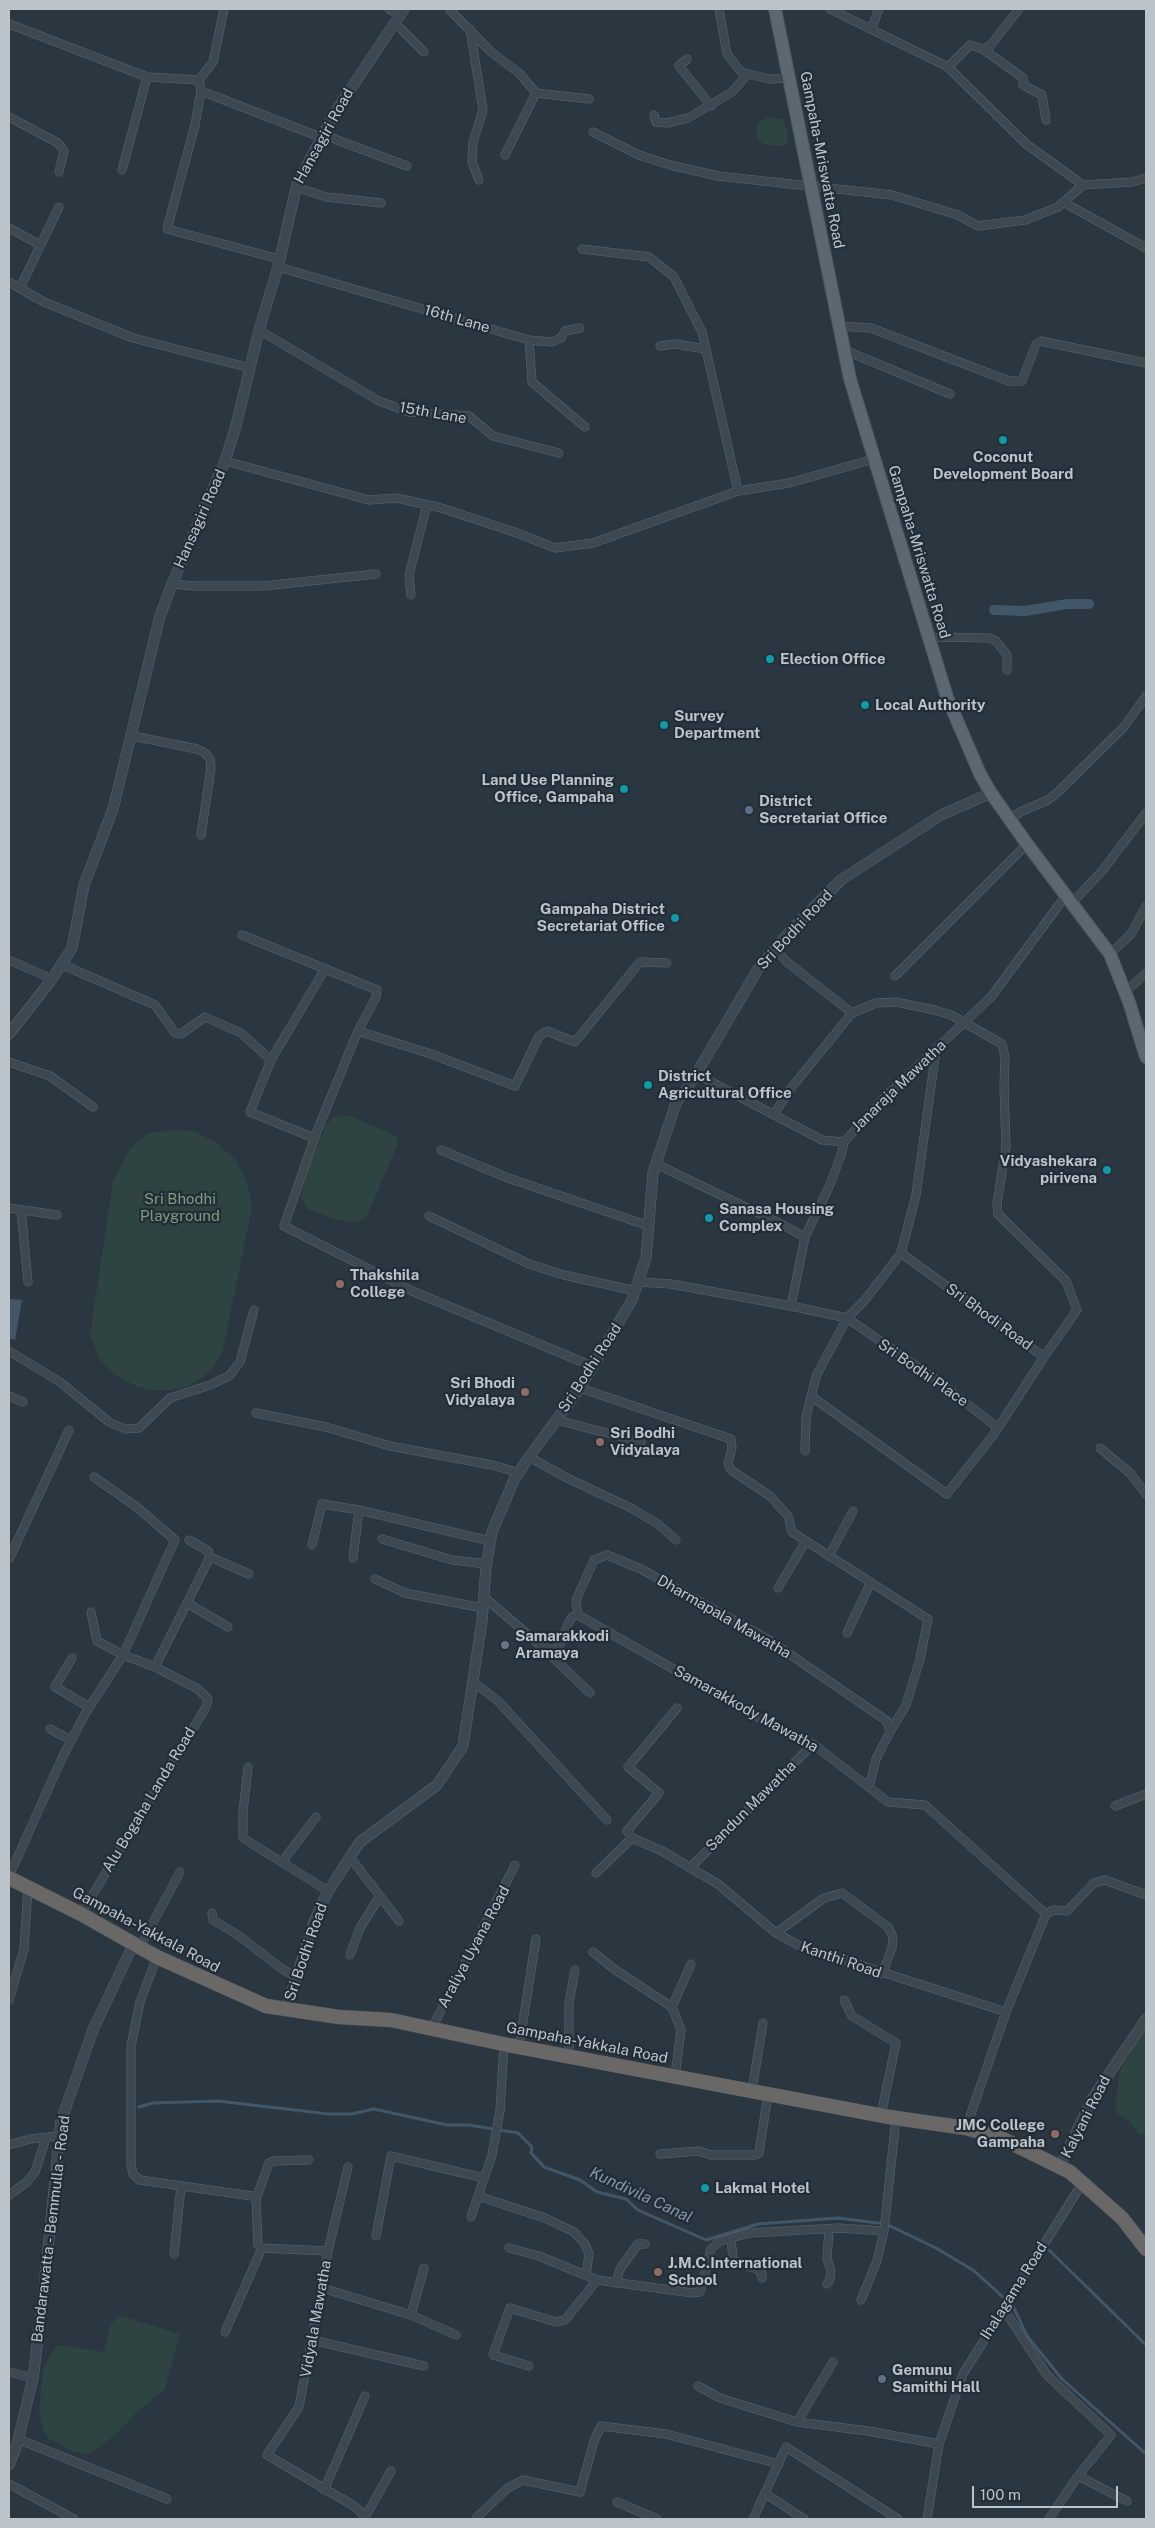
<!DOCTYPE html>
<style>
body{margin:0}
#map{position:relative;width:1155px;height:2528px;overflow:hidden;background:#2a3741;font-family:"Public Sans",sans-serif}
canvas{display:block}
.frame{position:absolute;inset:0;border:10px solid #bbc3cb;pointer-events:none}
.scale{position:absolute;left:972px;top:2486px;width:146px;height:22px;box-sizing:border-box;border:2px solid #bbc3cb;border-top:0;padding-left:6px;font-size:15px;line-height:18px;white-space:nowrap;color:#bbc3cb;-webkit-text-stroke:4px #232d36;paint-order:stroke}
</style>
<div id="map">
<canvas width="1155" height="2528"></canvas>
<div class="frame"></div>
<div class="scale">100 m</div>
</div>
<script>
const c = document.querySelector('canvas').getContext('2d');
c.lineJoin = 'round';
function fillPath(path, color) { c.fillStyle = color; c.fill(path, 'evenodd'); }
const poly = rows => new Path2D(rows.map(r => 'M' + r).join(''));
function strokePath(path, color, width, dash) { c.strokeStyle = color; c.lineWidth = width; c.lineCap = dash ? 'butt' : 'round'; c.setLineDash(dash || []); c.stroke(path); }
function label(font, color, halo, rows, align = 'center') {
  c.font = font + ' "Public Sans",sans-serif'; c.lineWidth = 4.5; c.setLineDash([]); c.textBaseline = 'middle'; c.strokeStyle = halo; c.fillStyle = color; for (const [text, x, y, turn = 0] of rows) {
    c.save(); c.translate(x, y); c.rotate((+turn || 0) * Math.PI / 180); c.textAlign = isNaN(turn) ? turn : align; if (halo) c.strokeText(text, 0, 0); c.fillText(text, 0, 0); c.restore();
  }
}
fillPath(poly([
 [768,117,782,119,786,126,788,139,784,146,765,145,758,140,756,129,758,123],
 [348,1115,396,1136,398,1144,367,1216,361,1221,353,1223,333,1219,308,1209,301,1198,307,1172,326,1125,333,1118],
 [175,1130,196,1132,217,1143,235,1159,247,1183,252,1207,223,1350,213,1367,204,1377,185,1387,172,1390,152,1390,136,1386,117,1376,101,1362,90,1335,113,1181,130,1148,149,1133],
 [1146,2030,1146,2135,1139,2135,1129,2121,1115,2112,1120,2070,1140,2037],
 [122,2316,180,2334,165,2389,135,2414,114,2436,97,2449,86,2454,74,2452,48,2438,44,2431,39,2411,43,2369,56,2346,62,2345,104,2352,111,2323]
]), '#2d4442');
fillPath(poly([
 [9,1299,22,1300,15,1340,9,1338]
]), '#415768');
strokePath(poly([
 [139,2107,153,2103,218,2101,329,2114,351,2114,374,2109,447,2125,469,2125,518,2133,532,2147,531,2153,544,2167,580,2180,597,2192,626,2199,638,2210,706,2240,758,2224,838,2218,886,2224,936,2248,973,2270,1013,2306,1027,2336,1062,2379,1146,2454],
 [1047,2248,1146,2345]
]), '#415768', 3);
strokePath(poly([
 [994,610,1025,611,1067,604,1089,604]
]), '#415768', 10);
const minor = poly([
 [389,9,400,15],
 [449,9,491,52,519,73,536,93,589,99],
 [719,9,727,54,741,72,769,79,789,78],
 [830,9,948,67,1026,144,1083,185],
 [395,23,424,52],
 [9,24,147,77,199,80,201,91,320,137],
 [470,29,483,110,473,142,472,162,479,180],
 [871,29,879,9],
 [983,49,1023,78,1023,85,1042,95,1046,120],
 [687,59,679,66,711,106],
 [948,67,970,45,983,49,990,46,1019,9],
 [199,80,213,62,224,9],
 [201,91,195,125,167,229,279,259],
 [654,115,656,122,667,123,688,118,732,92,747,75],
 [9,117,58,143,64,151,59,172],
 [593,132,639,155,670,165,718,176,892,195,958,215,978,226,1025,220,1058,207,1083,185,1132,182,1146,178],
 [323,133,337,140,407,166],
 [505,155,536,93],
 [122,170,147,77],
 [296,187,326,197,381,203],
 [1063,202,1146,248],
 [9,228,40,245],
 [582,249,649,257,674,277,702,332,738,491,789,483,874,459],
 [278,267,529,340,532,382,585,427],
 [9,282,44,302,133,338,250,368],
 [20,288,59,207],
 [839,326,871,328,1009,381,1022,381,1036,344,1041,341,1146,363],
 [259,330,379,401,409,412,469,416,493,436,559,453],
 [529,340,552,342,561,338,565,331,580,328],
 [660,346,675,344,706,349],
 [844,350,950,394],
 [225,461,369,500,396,498,438,507,517,533,555,548,593,543,738,491],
 [172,584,195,586,263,586,376,574],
 [411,595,409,575,427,505],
 [928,640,939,637,989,638,996,641,1007,655,1007,670],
 [133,736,197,749,205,753,210,759,211,768,201,835],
 [1009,820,1020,812,1048,800,1059,791,1124,727,1146,696],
 [1073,902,1103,870,1146,813],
 [242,935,377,990,376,997,358,1031,317,1131,284,1226,412,1291,592,1366],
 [1110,954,1131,934,1146,906],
 [9,960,52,979],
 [63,965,155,1005,175,1033,181,1034,205,1017,241,1033,271,1060,250,1112,314,1138],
 [895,976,1027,844],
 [1125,992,1146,973],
 [852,1013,876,1003,896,1002,934,1010,951,1015,1002,1044,1005,1057,1004,1087,1006,1146,997,1204,998,1214,1066,1281,1077,1310,1044,1357,901,1253,916,1195,936,1050],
 [358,1031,431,1054,515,1086,539,1036,547,1031,575,1042,640,962,667,963],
 [271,1060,325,969],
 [9,1062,50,1076,93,1107],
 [696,1074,822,1140,844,1142],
 [774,1114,792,1087,852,1013,787,962,775,949],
 [441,1150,508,1178,649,1226],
 [656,1164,779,1223,805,1237],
 [9,1208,57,1215],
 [21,1210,28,1282],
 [429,1216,529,1264,564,1275,636,1291],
 [639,1282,671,1284,791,1306,805,1237,829,1187,841,1155,844,1142,885,1097,991,997,1067,894],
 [791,1306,847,1318,865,1300,901,1253],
 [9,1351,60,1382,109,1422,125,1429,139,1428,170,1398,210,1385,229,1376,240,1362,254,1310],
 [580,1388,731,1439,732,1448,728,1463,731,1470,770,1496,788,1516,792,1532,928,1619,920,1659,906,1705,890,1732],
 [9,1396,23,1402],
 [256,1413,326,1427,390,1446,492,1465,520,1473],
 [557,1420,641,1442],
 [998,1428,938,1381,847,1318,817,1374,811,1396,947,1494,994,1434,1044,1357],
 [1100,1448,1131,1474,1146,1494],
 [805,1451,806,1418,811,1396],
 [529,1457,569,1479,631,1508,658,1524,676,1540],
 [382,1539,452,1560,487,1564],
 [189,1540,208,1551,210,1557,249,1574],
 [312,1545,322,1504,359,1510,490,1541],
 [829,1556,853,1511],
 [353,1558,359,1510],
 [9,1559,69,1430],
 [375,1579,405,1593,483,1608],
 [778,1588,806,1541],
 [483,1596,540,1645,549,1649,556,1649,560,1645,568,1624,572,1617,578,1615,797,1739,813,1744,888,1802,925,1805,1046,1914,1006,2012],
 [187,1603,228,1627],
 [578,1615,576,1600,594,1560,607,1555,641,1569,769,1640,887,1721,890,1732,876,1759,869,1787],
 [847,1633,871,1582],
 [543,1648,590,1693],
 [72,1658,55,1687,89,1707],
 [155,1667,210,1557],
 [473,1682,498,1701,607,1820],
 [50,1729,71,1740],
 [248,1767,243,1812,243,1838,328,1891],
 [1115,1806,1146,1794],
 [632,1838,627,1831,659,1793,628,1767,677,1708],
 [350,1857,399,1921],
 [282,1862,316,1817],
 [690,1868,813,1744],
 [596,1873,632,1838,662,1851,718,1884,776,1933,798,1945,1006,2012,966,2128],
 [9,1876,63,1756,85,1714,123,1655,97,1641,91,1612],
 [212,1913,213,1920,238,1935,282,1969,295,1976],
 [81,1914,206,1707,208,1699,198,1689,155,1667,123,1655,175,1540,138,1508,94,1477],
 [1046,1914,1053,1910,1067,1911,1094,1883,1105,1880,1146,1895],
 [776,1933,824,1898,842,1893,888,1927,893,1937,892,1948,882,1974],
 [140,1947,180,1872],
 [593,1952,614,1969,672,2007],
 [350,1955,360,1928,380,1896],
 [157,1957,140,2002,131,2046,131,2165,133,2174,140,2180,252,2196,256,2199,258,2245,262,2248,328,2251,299,2407,267,2455,354,2506,362,2513,363,2519],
 [9,2000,24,1949,28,1887],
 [844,2000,852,2016,896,2043,881,2115],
 [432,2028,515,1865],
 [519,2047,536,1939],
 [569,2056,569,2003,575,1970],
 [675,2076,681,2030,672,2007,691,1964],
 [752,2090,763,2023],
 [9,2145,30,2139,58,2136],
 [660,2154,699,2151,711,2155,755,2155,759,2153,768,2094],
 [9,2195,27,2182,35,2172,46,2138],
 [478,2196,545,2218,574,2232,585,2244,589,2254,586,2275],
 [256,2199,269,2163,274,2161,309,2160],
 [471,2217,492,2155,500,2111,504,2044],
 [376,2236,391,2156,484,2178],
 [731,2238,733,2259,741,2264,757,2269,762,2274,762,2278],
 [509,2248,539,2256,597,2280,693,2293,700,2292,711,2249,720,2241,749,2233,838,2228,884,2231],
 [328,2251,348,2167],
 [174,2254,181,2186],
 [616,2283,620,2269,638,2244,645,2244],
 [827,2284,830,2279,831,2270,827,2259,829,2229],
 [322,2288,411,2315,456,2335],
 [861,2300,877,2261,884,2231,896,2118],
 [1003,2308,1047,2375,1111,2435,1078,2476,1049,2519],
 [411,2315,424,2268],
 [225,2332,262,2248],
 [312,2340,424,2366],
 [529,2366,493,2355,510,2308,556,2322,565,2320,597,2280],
 [9,2372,33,2378],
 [698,2386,720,2398,797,2422,868,2431,939,2444],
 [797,2422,833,2362],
 [18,2439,167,2499],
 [1078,2476,1127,2501],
 [9,2484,74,2519],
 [324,2490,365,2396],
 [766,2494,804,2519],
 [617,2502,657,2519],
 [476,2518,508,2488,523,2480,580,2492,594,2441,601,2426,666,2434,779,2464],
 [364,2519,391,2471],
 [753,2519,786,2447,898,2519],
 [927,2519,939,2444,963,2374,1083,2182]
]);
const tertiary = poly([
 [9,1034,52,979,72,948,84,885,113,809,160,616,172,584,225,461,236,426,259,330,278,267,297,184,334,114,404,9],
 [286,2010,314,1922,326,1895,350,1857,360,1842,437,1785,463,1746,482,1621,486,1567,492,1532,514,1480,529,1457,580,1388,632,1300,646,1258,653,1173,676,1103,694,1078,758,969,792,929,841,880,941,815,991,793],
 [1060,2166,1092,2099,1146,2019],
 [9,2465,17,2445,33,2378,42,2307,61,2121,93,2030,134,1943]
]);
const primary = poly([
 [775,9,850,379,947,697,980,774,991,793,1027,844,1110,954,1129,1002,1146,1057]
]);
const trunk = poly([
 [9,1878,81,1914,157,1957,266,2006,339,2017,391,2020,508,2045,889,2117,966,2128,999,2137,1070,2172,1122,2218,1146,2249]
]);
strokePath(minor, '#5c666e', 9);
strokePath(tertiary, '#5c666e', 11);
strokePath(primary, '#4b545d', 14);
strokePath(trunk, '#49535b', 15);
strokePath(minor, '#3e4851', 8);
strokePath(tertiary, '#3e4851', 10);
strokePath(primary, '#5c6871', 12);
strokePath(trunk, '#696866', 14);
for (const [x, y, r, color] of [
 [1003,440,5,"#0f9aa8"],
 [770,659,5,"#0f9aa8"],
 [865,705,5,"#0f9aa8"],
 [664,725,5,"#0f9aa8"],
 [624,789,5,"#0f9aa8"],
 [749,810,5,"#5c6f8a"],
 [675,918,5,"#0f9aa8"],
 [648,1085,5,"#0f9aa8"],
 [1107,1170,5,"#0f9aa8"],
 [709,1218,5,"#0f9aa8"],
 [340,1284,5,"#8d6e63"],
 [525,1392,5,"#8d6e63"],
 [600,1442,5,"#8d6e63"],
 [505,1645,5,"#6b7280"],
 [1055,2134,5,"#8d6e63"],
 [705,2188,5,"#0f9aa8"],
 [658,2272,5,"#8d6e63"],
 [882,2379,5,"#5c6f8a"]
]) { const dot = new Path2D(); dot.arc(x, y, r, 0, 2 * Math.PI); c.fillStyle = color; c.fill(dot); strokePath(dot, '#232d36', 2); }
label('15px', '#bbc3cb', '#232d36', [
 ["Hansagiri Road",324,136,-61],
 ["Gampaha-Mriswatta Road",822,160,79],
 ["16th Lane",457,319,16],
 ["15th Lane",433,413,10],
 ["Hansagiri Road",200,519,-66],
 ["Gampaha-Mriswatta Road",919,552,73],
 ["Sri Bodhi Road",795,930,-47],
 ["Janaraja Mawatha",899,1086,-44],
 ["Sri Bhodi Road",989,1317,36],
 ["Sri Bodhi Road",590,1368,-57],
 ["Sri Bodhi Place",923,1373,35],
 ["Dharmapala Mawatha",724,1617,30],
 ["Samarakkody Mawatha",746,1709,29],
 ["Alu Bogaha Landa Road",149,1800,-59],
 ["Sandun Mawatha",751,1806,-45],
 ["Gampaha-Yakkala Road",146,1930,28],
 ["Araliya Uyana Road",474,1947,-62],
 ["Sri Bodhi Road",306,1952,-71],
 ["Kanthi Road",841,1960,19],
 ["Gampaha-Yakkala Road",587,2043,11],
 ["Kalyani Road",1086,2117,-63],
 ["Bandarawatta - Bemmulla - Road",51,2229,-83],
 ["Ihalagama Road",1014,2291,-58],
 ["Vidyala Mawatha",316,2319,-80]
]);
label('bold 15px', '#bbc3cb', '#232d36', [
 ["Coconut",1003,457,"center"],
 ["Development Board",1003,474,"center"],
 ["Election Office",780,659],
 ["Local Authority",875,705],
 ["Survey",674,716],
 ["Department",674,733],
 ["Land Use Planning",614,780,"right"],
 ["Office, Gampaha",614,797,"right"],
 ["District",759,801],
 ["Secretariat Office",759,818],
 ["Gampaha District",665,909,"right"],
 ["Secretariat Office",665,926,"right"],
 ["District",658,1076],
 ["Agricultural Office",658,1093],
 ["Vidyashekara",1097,1161,"right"],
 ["pirivena",1097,1178,"right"],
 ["Sanasa Housing",719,1209],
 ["Complex",719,1226],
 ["Thakshila",350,1275],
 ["College",350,1292],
 ["Sri Bhodi",515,1383,"right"],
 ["Vidyalaya",515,1400,"right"],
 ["Sri Bodhi",610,1433],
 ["Vidyalaya",610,1450],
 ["Samarakkodi",515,1636],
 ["Aramaya",515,1653],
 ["JMC College",1045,2125,"right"],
 ["Gampaha",1045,2142,"right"],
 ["Lakmal Hotel",715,2188],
 ["J.M.C.International",668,2263],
 ["School",668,2280],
 ["Gemunu",892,2370],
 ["Samithi Hall",892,2387]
], 'left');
label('15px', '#7c9e7f', '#232d36', [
 ["Sri Bhodhi",180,1199],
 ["Playground",180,1216]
]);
label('italic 16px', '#7f97aa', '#232d36', [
 ["Kundivila Canal",641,2195,25]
]);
</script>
